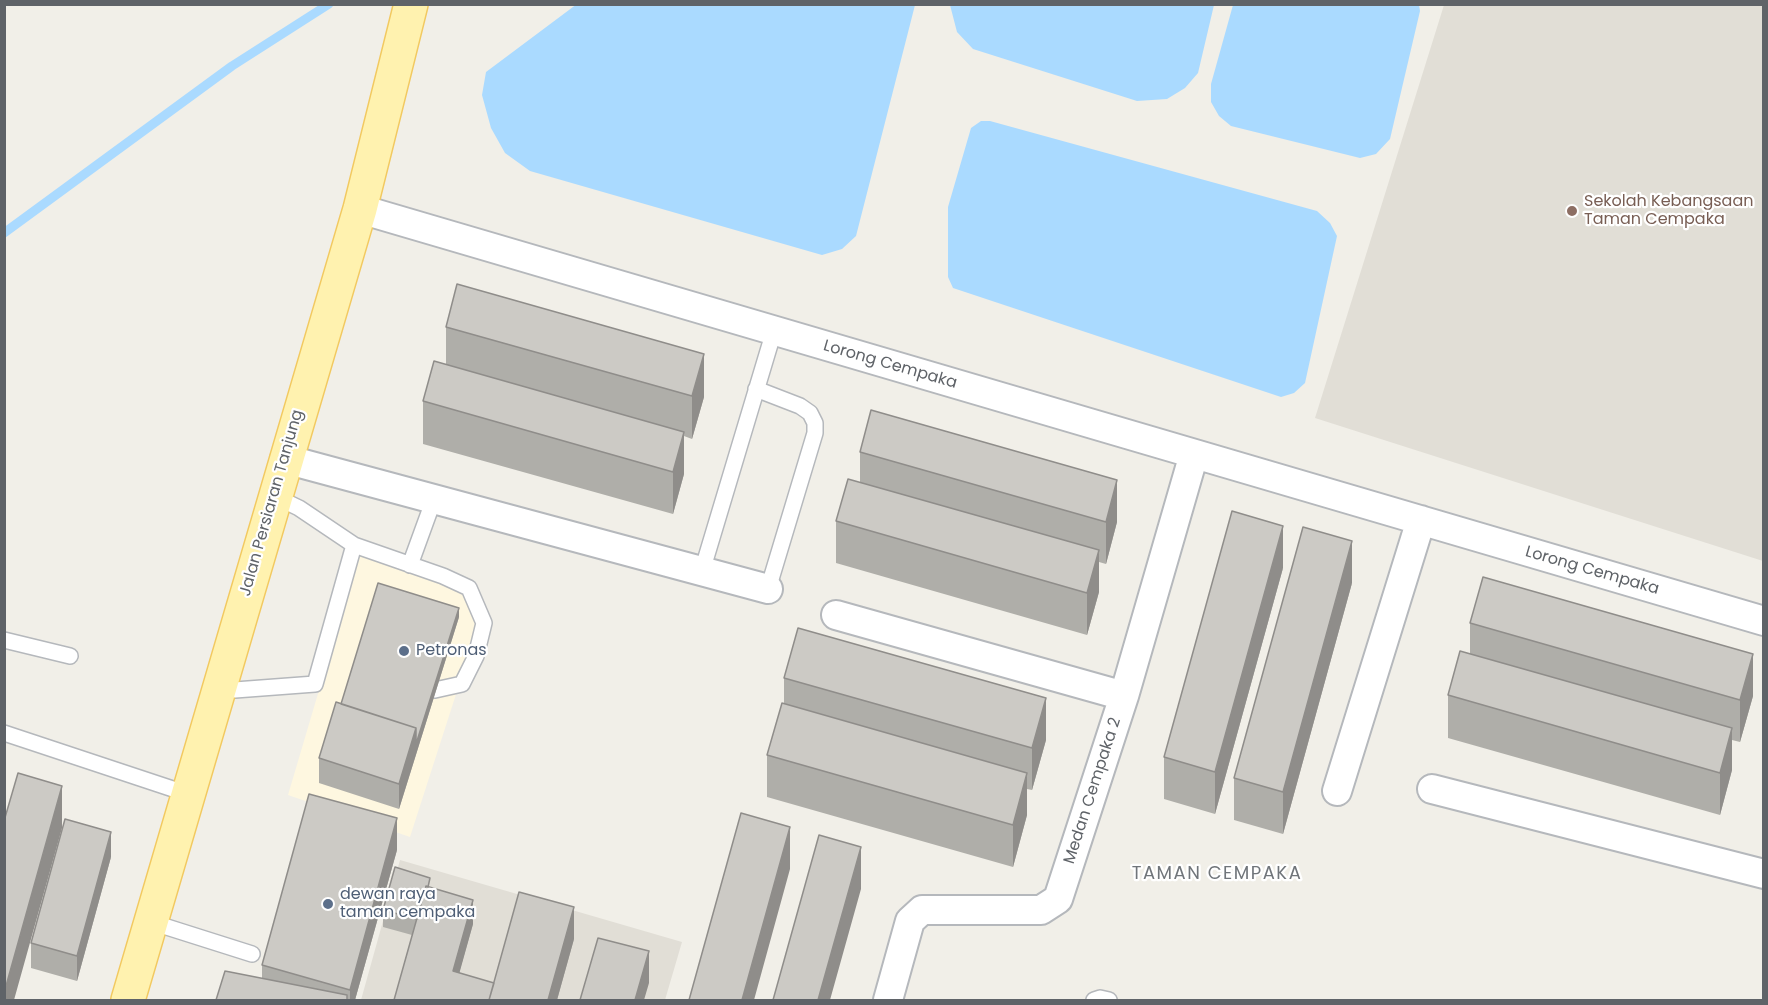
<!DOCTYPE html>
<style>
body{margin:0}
#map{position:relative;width:1768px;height:1005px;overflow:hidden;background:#f1efe8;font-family:Poppins,sans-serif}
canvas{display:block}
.frame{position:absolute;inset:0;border:6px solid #5f6368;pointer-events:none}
</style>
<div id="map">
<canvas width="1768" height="1005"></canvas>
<div class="frame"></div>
</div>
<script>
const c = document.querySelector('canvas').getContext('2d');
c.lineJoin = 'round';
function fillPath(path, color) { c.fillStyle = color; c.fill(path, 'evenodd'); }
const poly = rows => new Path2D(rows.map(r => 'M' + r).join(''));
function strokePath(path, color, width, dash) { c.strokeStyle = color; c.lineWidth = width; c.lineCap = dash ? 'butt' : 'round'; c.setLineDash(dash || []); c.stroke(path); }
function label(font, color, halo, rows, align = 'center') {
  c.font = font + ' Poppins,sans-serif'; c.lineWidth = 4.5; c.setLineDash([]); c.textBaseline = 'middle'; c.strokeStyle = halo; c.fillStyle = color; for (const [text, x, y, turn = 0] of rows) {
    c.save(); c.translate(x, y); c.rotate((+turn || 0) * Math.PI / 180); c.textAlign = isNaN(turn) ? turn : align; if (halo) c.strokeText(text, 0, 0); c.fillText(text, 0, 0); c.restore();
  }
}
fillPath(poly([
 [359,555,465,592,478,626,410,837,288,795]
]), '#fef7e0');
fillPath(poly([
 [1444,5,1763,5,1763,561,1315,418],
 [400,860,682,942,665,1000,361,1000]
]), '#e1ded6');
fillPath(poly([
 [577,4,915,5,856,236,842,249,822,255,530,171,505,153,491,128,482,95,486,72],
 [950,5,950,4,1214,5,1198,73,1185,88,1167,99,1137,101,973,49,957,32],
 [1233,5,1419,5,1420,11,1390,139,1376,154,1360,158,1231,126,1219,116,1211,102,1211,84],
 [981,121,990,121,1317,211,1330,223,1337,236,1305,383,1294,393,1281,397,953,288,948,277,948,207,971,128]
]), '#aadaff');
strokePath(poly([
 [4,233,232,66,329,4]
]), '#aadaff', 9);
const lane = poly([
 [756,389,800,406,810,413,815,423,815,433,768,589],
 [274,496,299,508,354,545,443,576,469,588,484,623,476,656,462,684,435,690],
 [410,565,434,499],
 [702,571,774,331],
 [4,640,70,656],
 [219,683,235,690,315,684,354,545],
 [4,733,188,794],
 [151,922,252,954],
 [1094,1000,1100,998,1109,1000]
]);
const street = poly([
 [360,209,1764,621],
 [285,459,768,589],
 [836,615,1124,696],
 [1432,789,1764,874],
 [1337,791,1421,520],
 [888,1000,910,921,922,910,1041,910,1058,899,1124,696,1194,454]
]);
const primary = poly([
 [128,1000,360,209,411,4]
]);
strokePath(lane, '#b5b8bc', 18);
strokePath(street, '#b5b8bc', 32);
strokePath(primary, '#f2c960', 36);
strokePath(lane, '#fff', 15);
strokePath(street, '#fff', 28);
strokePath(primary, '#fff2af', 33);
fillPath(poly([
 [446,327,704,397,692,439,684,436,684,474,673,514,423,444,423,401,446,364],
 [860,452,1117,522,1106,564,1099,562,1099,592,1087,635,836,563,836,521,860,482],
 [1283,568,1215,814,1164,799,1164,757],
 [1352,583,1283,834,1234,820,1234,778],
 [459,617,399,809,319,783,319,758,341,704],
 [1470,623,1753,696,1740,742,1732,740,1732,770,1720,815,1448,738,1448,695,1470,654],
 [784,678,1046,740,1032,790,1027,789,1027,815,1013,867,767,797,767,755,784,704],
 [397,850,355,1000,216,1000,262,979,262,965],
 [111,857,77,981,31,968,31,943],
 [430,888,473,924,459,973,494,983,574,939,557,1000,394,1000,412,935,383,927,383,910]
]), '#afaea9');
fillPath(poly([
 [704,354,704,397,692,439,692,396],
 [684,432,684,474,673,514,673,472],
 [1117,480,1117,522,1106,564,1106,522],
 [1283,526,1283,568,1215,814,1215,772],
 [1352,541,1352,583,1283,834,1283,792],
 [1099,550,1099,592,1087,635,1087,593],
 [459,608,459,617,399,809,399,784,416,728],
 [1753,654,1753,696,1740,742,1740,700],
 [1046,698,1046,740,1032,790,1032,748],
 [1732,728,1732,770,1720,815,1720,773],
 [1027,773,1027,815,1013,867,1013,825],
 [62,786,62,828,14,1000,4,1000,4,993],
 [397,818,397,850,355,1000,350,1000,350,990],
 [790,827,790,869,754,1000,742,1000],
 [111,832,111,857,77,981,77,956],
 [861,847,861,889,830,1000,818,1000],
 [473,900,473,924,453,996,453,971],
 [574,907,574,939,557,1000,548,1000],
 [649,951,649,983,644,1000,635,1000]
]), '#8f8d8a');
const building = poly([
 [457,284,704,354,692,396,446,327,457,284],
 [434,361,684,432,673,472,423,401,434,361],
 [871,410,1117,480,1106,522,860,452,871,410],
 [848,479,1099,550,1087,593,836,521,848,479],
 [1232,511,1283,526,1215,772,1164,757,1232,511],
 [1303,527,1352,541,1283,792,1234,778,1303,527],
 [1483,577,1753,654,1740,700,1470,623,1483,577],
 [378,583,459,608,416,744,416,728,341,704,378,583],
 [798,628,1046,698,1032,748,784,678,798,628],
 [1460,651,1732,728,1720,773,1448,695,1460,651],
 [336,702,416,728,399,784,319,758,336,702],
 [782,703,1027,773,1013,825,767,755,782,703],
 [18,773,62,786,4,993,4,821,18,773],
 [309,794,397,818,350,990,262,965,309,794],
 [741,813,790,827,742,1000,689,1000,741,813],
 [65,819,111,832,77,956,31,943,65,819],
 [819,835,861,847,818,1000,773,1000,819,835],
 [395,867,430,878,428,887,426,886,417,919,383,910,395,867],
 [426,886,473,900,453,971,494,983,489,1000,394,1000,426,886],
 [519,892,574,907,548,1000,489,1000,519,892],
 [598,938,649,951,635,1000,580,1000,598,938],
 [225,971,347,995,347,1000,216,1000,225,971]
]);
fillPath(building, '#cccac5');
strokePath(building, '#8f8d8a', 1.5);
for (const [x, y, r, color] of [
 [1572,211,6,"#8d6e63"],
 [404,651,6,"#5c6f8a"],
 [328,904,6,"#5c6f8a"]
]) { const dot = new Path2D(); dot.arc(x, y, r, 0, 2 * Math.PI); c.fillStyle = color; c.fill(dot); strokePath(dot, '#fff', 2); }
label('16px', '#785e54', '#fff', [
 ["Sekolah Kebangsaan",1584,202],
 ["Taman Cempaka",1584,220]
], 'left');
label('16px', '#5f6368', '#fff', [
 ["Lorong Cempaka",890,365,16],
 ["Jalan Persiaran Tanjung",272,503,-74],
 ["Lorong Cempaka",1592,571,16],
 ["Medan Cempaka 2",1093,791,-72]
]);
label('16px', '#4e5e75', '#fff', [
 ["Petronas",416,651],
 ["dewan raya",340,895],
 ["taman cempaka",340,913]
], 'left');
c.letterSpacing = '1.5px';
label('18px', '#70757a', '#fff', [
 ["TAMAN CEMPAKA",1217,874]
]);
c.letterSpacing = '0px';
</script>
